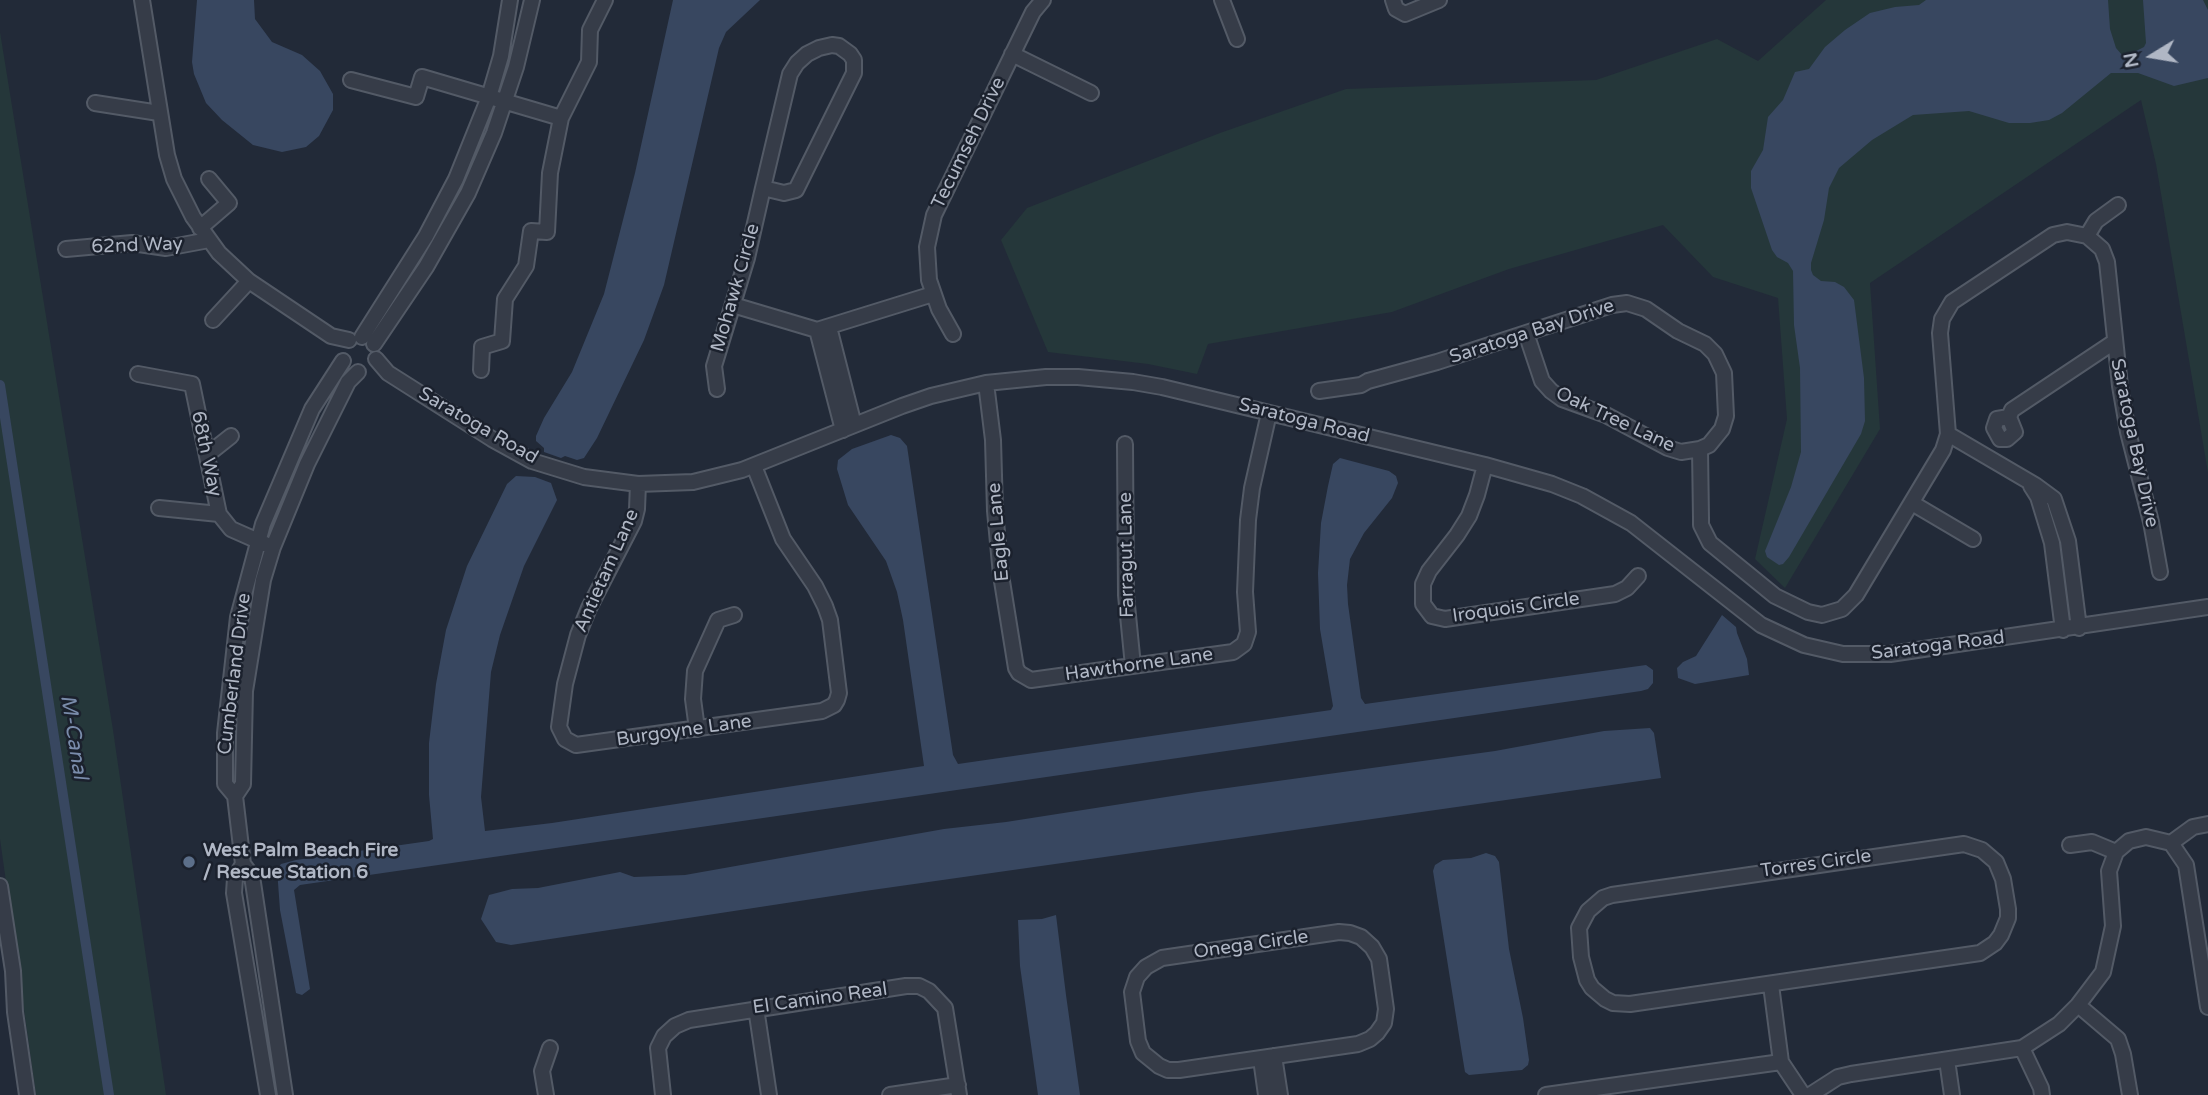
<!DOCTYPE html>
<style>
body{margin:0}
#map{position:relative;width:2208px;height:1095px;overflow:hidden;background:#222a38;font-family:"Varela Round",sans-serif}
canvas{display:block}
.north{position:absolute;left:2117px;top:21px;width:70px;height:70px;-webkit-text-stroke:5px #1b212d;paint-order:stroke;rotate:259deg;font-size:19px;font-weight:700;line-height:28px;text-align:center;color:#b0b7c5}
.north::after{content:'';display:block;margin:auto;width:24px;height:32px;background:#b0b7c5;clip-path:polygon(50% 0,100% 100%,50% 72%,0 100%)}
</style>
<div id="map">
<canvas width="2208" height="1095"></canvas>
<div class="north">N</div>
</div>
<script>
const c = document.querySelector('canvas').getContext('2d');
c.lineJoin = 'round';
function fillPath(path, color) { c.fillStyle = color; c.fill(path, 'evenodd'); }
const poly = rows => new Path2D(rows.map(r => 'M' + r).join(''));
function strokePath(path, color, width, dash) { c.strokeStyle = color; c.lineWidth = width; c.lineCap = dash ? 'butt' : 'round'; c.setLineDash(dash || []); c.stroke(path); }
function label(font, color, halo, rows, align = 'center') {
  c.font = font + ' "Varela Round",sans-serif'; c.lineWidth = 5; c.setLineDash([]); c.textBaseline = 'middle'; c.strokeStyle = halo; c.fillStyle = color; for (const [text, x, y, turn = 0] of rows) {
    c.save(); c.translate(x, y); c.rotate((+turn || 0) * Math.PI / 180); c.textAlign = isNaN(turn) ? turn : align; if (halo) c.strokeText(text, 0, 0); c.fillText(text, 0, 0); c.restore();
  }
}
fillPath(poly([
 [1826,0,2208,0,2208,473,2156,164,2141,100,1870,283,1880,429,1785,588,1755,559,1787,419,1778,298,1713,277,1663,225,1509,269,1392,312,1208,344,1197,374,1148,364,1048,352,1001,240,1027,208,1220,133,1346,89,1596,80,1717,39,1758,61],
 [0,32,113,730,166,1095,36,1095,0,839]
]), '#25373a');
fillPath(poly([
 [197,0,254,0,255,19,272,42,302,55,320,71,333,94,333,110,319,136,306,147,282,152,253,145,222,120,206,103,194,74,192,62],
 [673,0,760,0,726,32,719,48,664,285,644,340,597,438,584,458,577,460,565,456,561,458,544,452,544,448,536,441,536,436,544,418,572,372,604,294,635,173],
 [1926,0,2108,0,2110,29,2116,48,2122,55,2132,53,2144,47,2146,43,2143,0,2203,0,2208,10,2208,78,2174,86,2138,73,2111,73,2062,113,2049,120,2030,123,2009,123,1969,111,1913,115,1872,140,1839,168,1829,188,1824,220,1811,263,1811,270,1813,275,1821,281,1835,282,1844,287,1854,300,1864,378,1865,421,1861,434,1789,557,1783,564,1779,565,1767,557,1765,551,1791,487,1801,452,1800,368,1794,325,1793,271,1788,263,1777,257,1772,250,1751,188,1751,171,1763,150,1768,117,1783,100,1795,72,1809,69,1825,47,1845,30,1870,13,1895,7,1919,5],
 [891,435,900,438,907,446,953,755,958,764,1331,710,1333,706,1320,629,1318,573,1321,523,1328,486,1333,464,1340,458,1389,471,1396,476,1398,483,1392,498,1364,533,1350,559,1347,585,1348,604,1361,698,1365,704,1646,665,1653,670,1653,683,1648,689,1641,691,300,885,294,890,310,989,302,995,296,993,280,910,277,869,281,864,296,860,429,841,433,839,429,795,429,743,436,684,446,630,467,566,507,484,516,476,535,477,551,483,557,500,524,566,500,635,491,672,481,797,485,831,552,823,924,766,903,620,897,592,886,561,848,505,837,469,838,460,852,449],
 [1722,615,1736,627,1737,633,1747,659,1749,675,1695,684,1678,678,1677,668,1683,662,1696,656],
 [1650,728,1654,733,1661,778,865,891,511,945,496,942,481,919,489,895,512,889,538,888,620,872,634,877,685,875,944,829,1006,822,1198,792,1495,751,1604,731],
 [1486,853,1495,856,1499,862,1509,949,1523,1018,1529,1060,1528,1065,1522,1070,1469,1075,1465,1072,1461,1048,1433,871,1435,865,1443,860,1471,858],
 [1056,915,1066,995,1080,1095,1038,1095,1020,966,1018,920,1042,919]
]), '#384760');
strokePath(poly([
 [0,385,109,1095]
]), '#384760', 10);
const minor = poly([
 [142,0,167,155,174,179,193,217,219,253,249,281,331,336,349,340],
 [1222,0,1237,39],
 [1393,0,1396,9,1405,14,1439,0],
 [832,45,839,46,850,54,854,60,854,73,796,190,784,193,763,188,790,74,797,63,807,54,819,48,832,45],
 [1012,54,1091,93],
 [351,80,416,97,422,77,561,118],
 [95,103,159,113],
 [200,228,229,203,209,179],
 [2087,236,2096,221,2118,205],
 [66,249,132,243,166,248,209,240],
 [733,305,817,330,933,294],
 [213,320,249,281],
 [829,327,854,425],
 [817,330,843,430],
 [953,334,939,309,929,280,927,247,934,215,1033,12,1043,0],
 [362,337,426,236,456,179,489,97,501,56,510,0],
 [374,344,426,267,468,193,494,133,516,67,532,0],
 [376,359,388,373,492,439,532,461,584,477,638,484,693,482,742,470,902,406,931,396,986,383,1046,377,1078,377,1133,382,1162,387,1485,465,1552,484,1582,496,1631,523,1761,625,1804,645,1843,654,1890,654,2208,607],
 [481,370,482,347,502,341,505,299,526,266,531,231,547,232,550,173,561,118,589,62,590,30,605,0],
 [138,374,192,384,219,514,231,529,265,544],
 [986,383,993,440,995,511,1001,575,1016,668,1019,673,1031,680,1233,652,1244,644,1248,632,1245,592,1248,520,1252,488,1269,413],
 [717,389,714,366,747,258,763,188],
 [1319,391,1361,385,1368,381,1437,362,1612,305,1627,303,1646,309,1678,331,1705,344,1715,354,1724,373,1726,416,1722,429,1709,445,1700,449,1681,452,1668,448,1606,415,1562,399,1551,391,1542,381,1526,333],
 [2009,417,2015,432,2007,439,2000,439,1994,428,1997,419,2009,417,2012,410,2114,342],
 [1125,444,1126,595,1133,666],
 [1700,449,1701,519,1701,525,1710,543,1775,596,1808,612,1822,615,1842,609,1856,595,1943,450,1948,434],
 [207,455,231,436],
 [1485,465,1477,495,1469,516,1457,535,1429,571,1423,584,1423,604,1432,616,1445,619,1615,594,1627,588,1638,576],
 [638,484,637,509,634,521,589,608,578,635,565,684,559,727,565,739,576,745,822,711,834,705,837,700,839,693,830,620,825,606,815,586,783,539,754,466],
 [2031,486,2038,497,2052,543,2063,630],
 [1912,503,1973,539],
 [159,508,219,514],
 [2079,628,2068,541,2054,499,2035,485,1948,434,1940,333,1942,319,1952,302,2053,235,2067,232,2087,236,2102,249,2107,262,2120,386,2128,432,2151,522,2160,572],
 [697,729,693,699,695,671,718,620,734,615],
 [235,796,243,784,245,691,263,580,273,547,307,464,348,382,358,372],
 [2171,843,2186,865,2208,1007],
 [1964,844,1982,850,1996,862,2003,879,2008,909,2008,918,2001,935,1995,943,1980,953,1630,1004,1613,1003,1605,999,1592,988,1587,980,1581,957,1579,928,1588,911,1603,898,1612,895,1964,844],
 [2070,845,2092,842,2116,852,2129,841,2146,837,2171,843,2193,827,2208,824],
 [243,864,235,878,234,893,268,1095],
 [0,886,13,971,15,1012,27,1095],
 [1339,932,1350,933,1361,937,1372,947,1379,959,1386,1009,1384,1023,1377,1033,1370,1039,1358,1044,1179,1070,1168,1070,1159,1066,1143,1053,1138,1041,1132,992,1137,977,1146,967,1162,958,1339,932],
 [1771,985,1781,1062,1803,1095],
 [2078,1005,2118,1039,2123,1054,2130,1095],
 [756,1008,769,1095],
 [2022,1048,2041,1088,2042,1095],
 [1274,1056,1280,1095],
 [1261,1059,1266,1095],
 [1947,1060,1952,1095],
 [285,1095,252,876,243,864,235,796,225,784,225,733,238,617,263,524,312,409,343,361],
 [546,1095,542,1071,550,1048],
 [663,1095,658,1048,664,1036,675,1026,689,1020,906,986,919,986,929,991,945,1008,959,1095],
 [890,1095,958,1085],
 [1546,1095,1781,1062],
 [1810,1095,1838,1077,1851,1074,2022,1048,2059,1024,2078,1005,2103,972,2113,926,2109,871,2116,852]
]);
strokePath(minor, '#535a66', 18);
strokePath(minor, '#363c48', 14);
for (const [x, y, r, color] of [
 [189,862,7,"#5c6f8a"]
]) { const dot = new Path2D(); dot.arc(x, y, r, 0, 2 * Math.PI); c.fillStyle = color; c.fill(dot); strokePath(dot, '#1b212d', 2.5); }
label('19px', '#b0b7c5', '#1b212d', [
 ["Tecumseh Drive",969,143,-64],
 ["62nd Way",137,246,-2],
 ["Mohawk Circle",736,288,-74],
 ["Saratoga Bay Drive",1532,332,-18],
 ["Oak Tree Lane",1615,420,25],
 ["Saratoga Road",1304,421,14],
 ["Saratoga Road",478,426,30],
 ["Saratoga Bay Drive",2134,443,78],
 ["68th Way",206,454,78],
 ["Eagle Lane",999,532,-95],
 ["Farragut Lane",1127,555,-91],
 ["Antietam Lane",607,571,-66],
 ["Iroquois Circle",1516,608,-8],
 ["Saratoga Road",1938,646,-7],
 ["Hawthorne Lane",1139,665,-8],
 ["Cumberland Drive",235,674,-83],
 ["Burgoyne Lane",684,731,-8],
 ["Torres Circle",1816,864,-8],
 ["Onega Circle",1251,945,-8],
 ["El Camino Real",820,999,-8]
]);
label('bold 19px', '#b0b7c5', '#1b212d', [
 ["West Palm Beach Fire",203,851],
 ["/ Rescue Station 6",203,873]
], 'left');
label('italic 21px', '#7a8cab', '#1b212d', [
 ["M-Canal",73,737,81]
]);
</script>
